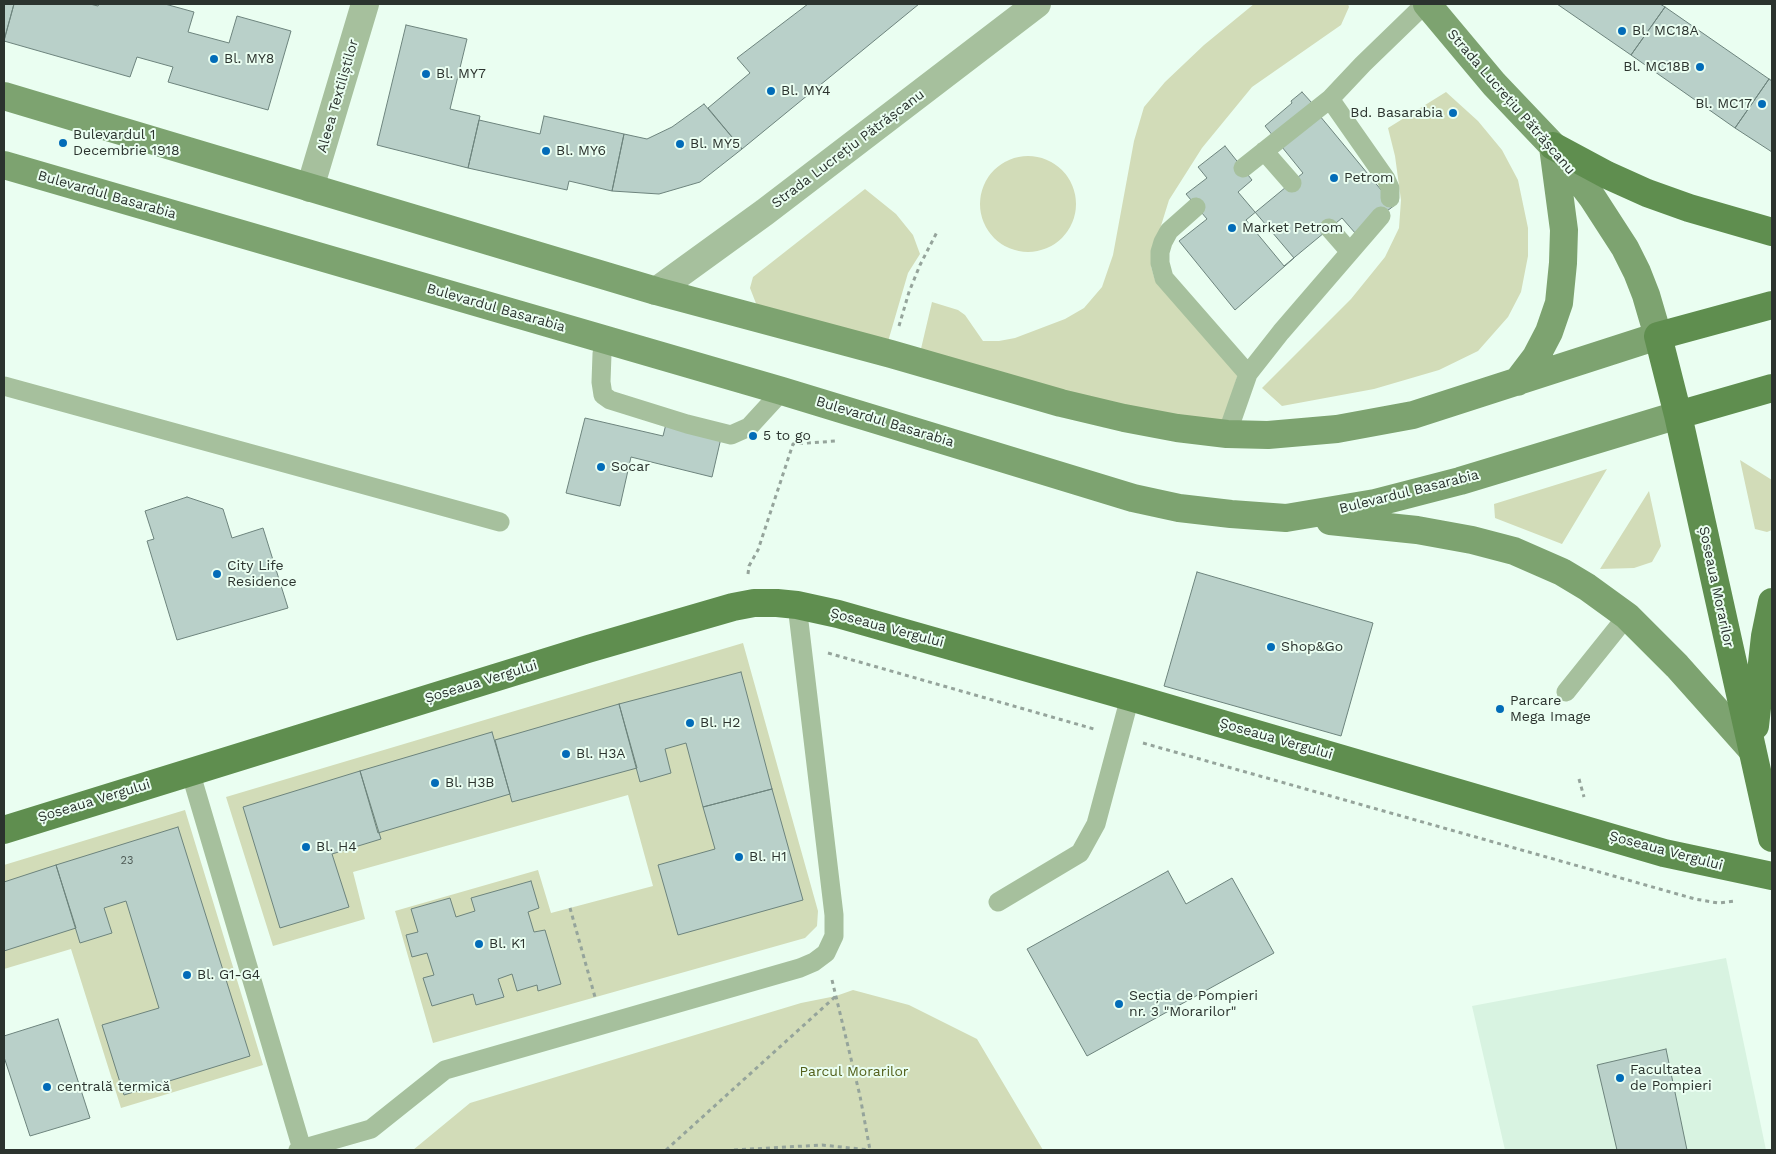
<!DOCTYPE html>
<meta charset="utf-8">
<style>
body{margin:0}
#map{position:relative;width:1776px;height:1154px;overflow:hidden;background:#eafef1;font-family:"Work Sans",sans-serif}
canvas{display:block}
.frame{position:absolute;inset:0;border:5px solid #2b332e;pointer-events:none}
</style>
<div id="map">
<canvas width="1776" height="1154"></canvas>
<div class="frame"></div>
</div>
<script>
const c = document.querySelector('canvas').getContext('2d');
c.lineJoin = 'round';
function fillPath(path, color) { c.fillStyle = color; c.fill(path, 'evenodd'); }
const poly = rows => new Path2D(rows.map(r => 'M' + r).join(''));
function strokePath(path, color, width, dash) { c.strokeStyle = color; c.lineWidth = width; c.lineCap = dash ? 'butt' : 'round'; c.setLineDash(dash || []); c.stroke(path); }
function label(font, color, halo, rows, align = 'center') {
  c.font = font + ' "Work Sans",sans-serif'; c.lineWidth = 4; c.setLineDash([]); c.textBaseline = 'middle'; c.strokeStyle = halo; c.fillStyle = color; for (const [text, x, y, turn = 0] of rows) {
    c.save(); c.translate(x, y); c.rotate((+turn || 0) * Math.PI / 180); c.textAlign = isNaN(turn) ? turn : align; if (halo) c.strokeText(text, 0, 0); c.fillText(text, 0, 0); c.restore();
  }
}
fillPath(poly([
 [1726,958,1766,1150,1505,1150,1472,1006]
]), '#d8f3e1');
fillPath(poly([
 [1254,4,1348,4,1349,7,1341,25,1252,87,1202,148,1169,200,1160,229,1158,244,1151,266,1155,280,1238,374,1222,425,1159,417,920,353,932,302,958,310,965,315,983,341,999,341,1015,338,1065,319,1084,308,1102,287,1113,255,1134,141,1144,107,1165,82,1204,45],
 [1446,92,1478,121,1502,150,1518,180,1528,228,1528,256,1521,292,1508,317,1478,351,1439,370,1374,389,1282,406,1262,388,1351,299,1385,257,1399,228,1401,200,1395,156,1388,128],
 '980 204a48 48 0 1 1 96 0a48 48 0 1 1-96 0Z',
 [865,189,896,214,913,235,920,254,908,273,887,345,757,306,750,288,753,277],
 [1740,460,1772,480,1772,530,1767,532,1755,529],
 [1607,469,1562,544,1495,518,1494,504],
 [1649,491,1661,546,1652,562,1634,568,1600,569],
 [743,643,818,911,817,926,805,938,433,1043,395,911,538,870,551,913,653,886,628,795,353,872,365,919,273,946,226,797],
 [185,810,263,1065,121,1108,71,949,4,969,4,865],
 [853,990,909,1005,977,1039,1043,1150,413,1150,470,1103,801,1003,836,996]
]), '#d2dcb8');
const building = poly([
 [4,4,14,4,4,40,4,4],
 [14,4,90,4,98,6,99,4,165,4,194,12,188,32,229,43,237,16,291,31,268,110,168,82,173,67,137,57,130,77,4,41,14,4],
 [808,4,919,4,742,149,708,108,750,73,737,58,808,4],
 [1557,4,1660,4,1665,7,1631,55,1557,4],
 [1665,7,1769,79,1735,128,1631,55,1665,7],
 [406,25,467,39,450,109,480,116,468,168,377,145,406,25],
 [1769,79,1772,81,1772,152,1735,128,1769,79],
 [1302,92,1312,103,1310,104,1382,191,1395,205,1356,234,1342,218,1284,266,1246,220,1303,173,1265,126,1292,103,1291,101,1302,92],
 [704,104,742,149,700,182,659,194,612,191,624,134,647,139,672,127,704,104],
 [544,116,624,134,612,191,569,181,567,190,468,168,479,120,540,134,544,116],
 [1225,146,1252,180,1238,192,1294,258,1235,310,1179,241,1207,219,1186,194,1207,178,1198,167,1225,146],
 [669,412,724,425,712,477,631,457,620,506,566,493,585,418,663,436,669,412],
 [187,497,223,509,232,538,263,528,288,608,177,640,147,541,154,539,145,511,187,497],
 [1197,572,1373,623,1341,736,1164,686,1197,572],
 [741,672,772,789,703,807,686,743,665,749,671,773,640,782,619,704,741,672],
 [619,704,637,768,512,802,495,740,619,704],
 [492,732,510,794,378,833,360,771,492,732],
 [360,771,381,839,332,854,349,907,280,928,243,807,360,771],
 [772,789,803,900,678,935,658,865,715,849,703,807,772,789],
 [178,827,250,1056,124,1095,102,1025,159,1008,126,901,104,908,112,933,80,943,56,865,178,827],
 [56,865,76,928,4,951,4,882,56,865],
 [1168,871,1186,904,1232,878,1274,953,1087,1056,1027,949,1168,871],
 [531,881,539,908,528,912,534,932,545,930,561,984,538,991,537,985,517,991,512,974,498,979,504,997,476,1005,473,994,432,1006,423,978,434,975,427,953,412,957,406,935,418,932,411,909,450,898,456,917,475,911,471,898,531,881],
 [58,1019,90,1118,30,1136,4,1057,4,1036,58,1019],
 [1666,1049,1687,1150,1617,1150,1597,1065,1666,1049]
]);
fillPath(building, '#b9d0c9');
strokePath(building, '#6d847d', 1);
strokePath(poly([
 [899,326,909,292,920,265,937,232],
 [748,574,749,566,758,550,793,444,836,441],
 [828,653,1094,729],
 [1143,743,1695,899,1718,903,1735,901],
 [1579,779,1584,797],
 [570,908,595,997],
 [832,980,860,1096,870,1150],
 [666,1150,836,996],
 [734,1150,822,1145,870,1150]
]), '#95a49b', 3, [4, 4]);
strokePath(poly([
 [1330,99,1386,179,1390,188,1390,198],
 [1264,151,1292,183],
 [1243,168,1330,99,1363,64,1425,4],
 [1196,207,1169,231,1163,242,1160,252,1160,263,1164,278,1248,374],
 [1329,228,1350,252],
 [605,340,602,354,601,382,603,395,610,400,687,424,731,435,749,427,782,391],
 [4,386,500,522],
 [1227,434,1248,374,1281,332,1381,216],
 [1566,692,1627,616],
 [190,771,302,1149],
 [998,902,1080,853,1096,824,1130,697],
 [298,1150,371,1129,445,1070,800,968,814,962,826,953,834,936,834,915,797,605]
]), '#a6c09d', 19);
strokePath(poly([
 [310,188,365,4],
 [656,291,765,212,1037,4]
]), '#a6c09d', 28);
strokePath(poly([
 [4,96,656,291,891,354,1061,403,1124,418,1177,428,1227,434,1268,435,1337,429,1413,415,1658,336,1646,295,1637,272,1625,248,1592,197,1553,146,1494,84,1427,4],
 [4,165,782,391,1133,498,1179,508,1231,514,1286,518,1375,503,1460,481,1678,415],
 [1517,382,1536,357,1549,332,1559,303,1563,263,1564,230,1553,147],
 [1330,521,1417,530,1472,540,1514,551,1562,572,1587,587,1627,616,1677,666,1752,750]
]), '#7da370', 28);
strokePath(poly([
 [1553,146,1607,175,1647,193,1689,208,1772,232],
 [1772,305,1658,336,1678,415,1772,838],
 [1678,415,1772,388],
 [1755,726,1765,636,1772,602],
 [4,830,588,649,733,607,754,603,777,603,797,605,838,614,1130,697,1664,853,1772,876]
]), '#5f8e4f', 28);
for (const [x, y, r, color] of [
 [1622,31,5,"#026cb8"],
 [214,59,5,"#026cb8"],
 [1700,67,5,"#026cb8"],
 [426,74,5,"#026cb8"],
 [771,91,5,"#026cb8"],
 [1762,104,5,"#026cb8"],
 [1453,113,5,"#026cb8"],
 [63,143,5,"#026cb8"],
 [680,144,5,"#026cb8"],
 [546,151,5,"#026cb8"],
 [1334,178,5,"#026cb8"],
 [1232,228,5,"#026cb8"],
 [753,436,5,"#026cb8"],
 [601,467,5,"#026cb8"],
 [217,574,5,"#026cb8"],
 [1271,647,5,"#026cb8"],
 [1500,709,5,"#026cb8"],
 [690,723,5,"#026cb8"],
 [566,754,5,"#026cb8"],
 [435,783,5,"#026cb8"],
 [306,847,5,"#026cb8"],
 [739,857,5,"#026cb8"],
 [479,944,5,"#026cb8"],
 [187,975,5,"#026cb8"],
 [1119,1004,5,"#026cb8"],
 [1620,1078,5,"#026cb8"],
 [47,1087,5,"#026cb8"]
]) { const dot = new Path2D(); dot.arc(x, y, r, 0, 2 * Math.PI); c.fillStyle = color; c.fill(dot); strokePath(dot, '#eafef1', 2); }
label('11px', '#4e5a55', null, [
 ["23",127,861]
]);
label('14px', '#2b332e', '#eafef1', [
 ["Bl. MC18A",1632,31],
 ["Bl. MY8",224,59],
 ["Bl. MC18B",1690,67,"right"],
 ["Bl. MY7",436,74],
 ["Bl. MY4",781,91],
 ["Bl. MC17",1752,104,"right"],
 ["Bd. Basarabia",1443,113,"right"],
 ["Bulevardul 1",73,135],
 ["Decembrie 1918",73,151],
 ["Bl. MY5",690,144],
 ["Bl. MY6",556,151],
 ["Petrom",1344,178],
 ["Market Petrom",1242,228],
 ["5 to go",763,436],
 ["Socar",611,467],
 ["City Life",227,566],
 ["Residence",227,582],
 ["Shop&Go",1281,647],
 ["Parcare",1510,701],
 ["Mega Image",1510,717],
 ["Bl. H2",700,723],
 ["Bl. H3A",576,754],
 ["Bl. H3B",445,783],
 ["Bl. H4",316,847],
 ["Bl. H1",749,857],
 ["Bl. K1",489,944],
 ["Bl. G1-G4",197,975],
 ["Secția de Pompieri",1129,996],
 ["nr. 3 \"Morarilor\"",1129,1012],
 ["Facultatea",1630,1070],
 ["de Pompieri",1630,1086],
 ["centrală termică",57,1087]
], 'left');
label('14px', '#2b332e', '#eafef1', [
 ["Aleea Textiliștilor",338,96,-74],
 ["Strada Lucrețiu Pătrășcanu",1511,102,49],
 ["Strada Lucrețiu Pătrășcanu",848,149,-37],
 ["Bulevardul Basarabia",107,195,16],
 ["Bulevardul Basarabia",496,308,16],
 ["Bulevardul Basarabia",885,422,17],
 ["Bulevardul Basarabia",1409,492,-14],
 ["Șoseaua Morarilor",1716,587,78],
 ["Șoseaua Vergului",887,628,15],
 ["Șoseaua Vergului",481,682,-17],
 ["Șoseaua Vergului",1276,739,16],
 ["Șoseaua Vergului",94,801,-17],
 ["Șoseaua Vergului",1666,851,15]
]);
label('14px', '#525f1a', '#eafef1', [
 ["Parcul Morarilor",854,1072]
]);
</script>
